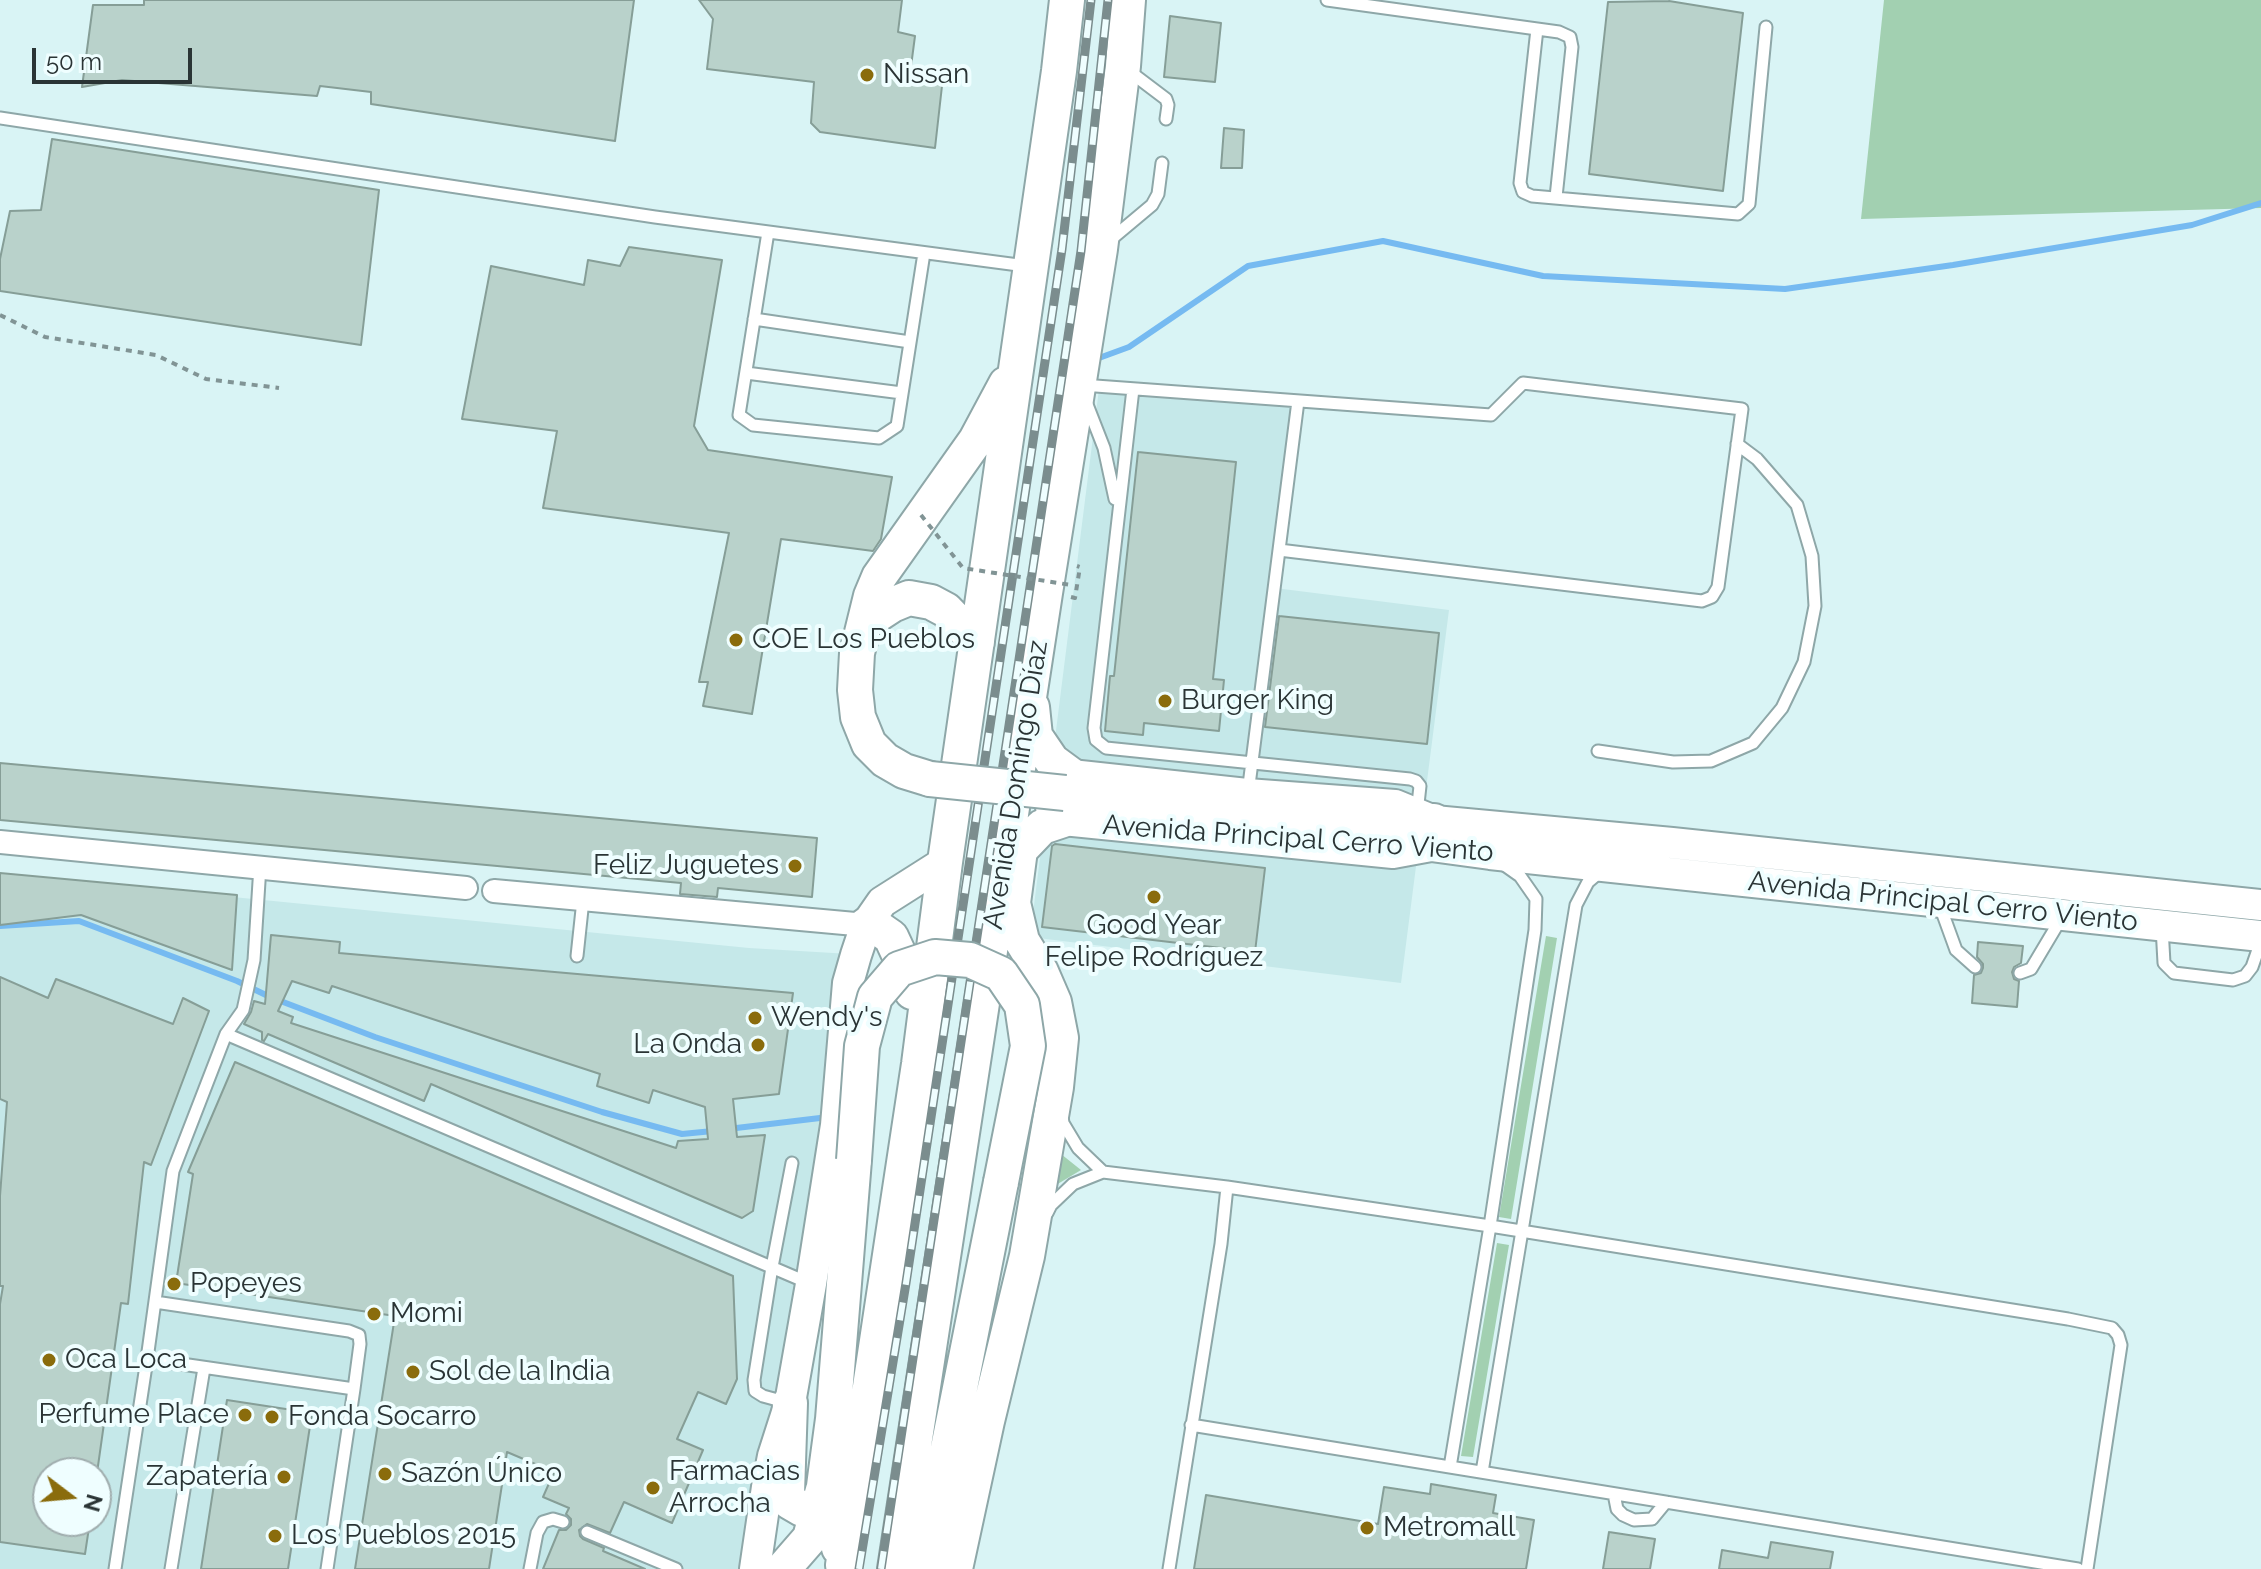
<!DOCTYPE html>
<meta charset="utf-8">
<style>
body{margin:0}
#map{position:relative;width:2261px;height:1569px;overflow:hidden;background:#d9f4f5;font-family:Raleway,sans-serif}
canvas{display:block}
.north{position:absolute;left:32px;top:1457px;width:80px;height:80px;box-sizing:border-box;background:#effeff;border:2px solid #a0adae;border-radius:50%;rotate:106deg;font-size:22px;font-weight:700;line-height:32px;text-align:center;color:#2a3435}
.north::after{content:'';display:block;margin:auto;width:28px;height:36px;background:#8a6c0c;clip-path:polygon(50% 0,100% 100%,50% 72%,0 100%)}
.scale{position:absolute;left:32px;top:48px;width:160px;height:36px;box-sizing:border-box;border:4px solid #2a3435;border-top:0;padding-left:10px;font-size:24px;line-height:28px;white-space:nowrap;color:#2a3435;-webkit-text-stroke:6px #effeff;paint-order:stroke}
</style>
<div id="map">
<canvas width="2261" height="1569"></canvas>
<div class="north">N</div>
<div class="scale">50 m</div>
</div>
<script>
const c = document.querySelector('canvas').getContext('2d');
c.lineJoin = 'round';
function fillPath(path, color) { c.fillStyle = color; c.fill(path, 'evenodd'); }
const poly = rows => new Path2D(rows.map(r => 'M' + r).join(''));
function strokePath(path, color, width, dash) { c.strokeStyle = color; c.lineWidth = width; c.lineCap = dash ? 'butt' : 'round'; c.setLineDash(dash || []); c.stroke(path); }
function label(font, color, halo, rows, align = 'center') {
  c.font = font + ' Raleway,sans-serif'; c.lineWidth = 8; c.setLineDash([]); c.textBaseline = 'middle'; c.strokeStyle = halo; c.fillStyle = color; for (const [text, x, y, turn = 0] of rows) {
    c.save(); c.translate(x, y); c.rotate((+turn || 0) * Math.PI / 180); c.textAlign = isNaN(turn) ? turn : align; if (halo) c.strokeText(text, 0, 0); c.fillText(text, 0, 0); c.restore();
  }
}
fillPath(poly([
 [1100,381,1297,406,1275,588,1449,610,1401,983,1030,937],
 [0,874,749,948,850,954,764,1569,0,1569],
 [48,1473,96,1473,96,1521,48,1521]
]), '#c5e8e9');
fillPath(poly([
 [1884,0,2261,0,2261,208,1861,219],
 [1546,936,1557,938,1511,1219,1499,1217],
 [1061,1154,1081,1170,1056,1185],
 [1497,1243,1509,1245,1473,1457,1461,1456]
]), '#a2d0b1');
strokePath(poly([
 [1099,358,1129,347,1248,266,1383,241,1543,276,1785,289,1953,265,2192,225,2261,203],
 [0,926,79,921,237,981,270,997,375,1037,602,1112,682,1134,713,1131],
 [728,1129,820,1118]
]), '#76baf1', 6);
const building = poly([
 [144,0,634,0,615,141,371,104,371,92,320,86,317,96,122,80,82,87,93,5,144,5,144,0],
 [699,0,902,0,898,32,915,36,910,74,943,77,935,148,820,132,811,123,814,82,707,69,713,19,699,0],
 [1669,1,1743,13,1723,191,1589,174,1608,2,1669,1],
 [1170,16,1221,23,1215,82,1164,77,1170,16],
 [1224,128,1244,130,1242,168,1221,168,1224,128],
 [52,139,379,190,361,345,0,291,0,259,10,211,41,210,52,139],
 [629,247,722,260,694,426,708,450,892,477,881,539,873,551,781,539,752,714,703,706,708,682,699,682,729,533,543,508,557,431,462,419,491,266,584,285,588,260,620,266,629,247],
 [1138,452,1236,462,1213,679,1224,680,1219,731,1144,723,1143,735,1105,731,1110,676,1114,676,1138,452],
 [1279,616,1439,633,1427,744,1265,727,1279,616],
 [0,763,817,838,812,897,718,888,717,897,680,894,681,883,0,820,0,763],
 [1055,844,1265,868,1255,952,1042,927,1052,846,1055,844],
 [0,873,237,895,232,970,81,915,0,925,0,873],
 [271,935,340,942,339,953,793,993,779,1094,733,1099,737,1137,765,1135,753,1211,742,1218,431,1084,424,1101,268,1034,264,1041,262,1040,262,1032,244,1024,251,1012,254,1001,265,1004,271,935],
 [292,981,329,993,332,986,600,1074,597,1086,649,1103,653,1090,705,1107,708,1139,678,1141,676,1148,291,1023,293,1017,278,1011,292,981],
 [1978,942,2023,946,2021,963,2014,967,2012,972,2014,979,2019,981,2017,1007,1972,1003,1974,975,1981,973,1983,968,1983,964,1977,957,1978,942],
 [0,977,48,998,56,979,173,1024,183,998,209,1011,151,1165,144,1162,128,1304,121,1303,97,1473,48,1473,48,1521,90,1521,85,1554,0,1542,0,1304,3,1286,0,1286,0,1196,7,1102,0,1099,0,977],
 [235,1062,733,1276,737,1379,726,1404,698,1392,677,1439,703,1450,672,1523,624,1502,610,1533,587,1524,579,1530,580,1536,583,1539,604,1548,603,1551,645,1569,543,1569,559,1530,566,1530,571,1525,571,1519,566,1514,569,1508,543,1497,554,1472,507,1452,489,1569,355,1569,395,1316,176,1283,193,1174,188,1172,235,1062],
 [227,1400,312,1413,288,1569,201,1569,227,1400],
 [1431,1484,1496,1495,1493,1513,1534,1520,1526,1569,1194,1569,1206,1495,1378,1524,1384,1487,1430,1494,1431,1484],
 [1609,1532,1655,1539,1650,1569,1603,1569,1609,1532],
 [1771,1542,1833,1552,1830,1569,1719,1569,1722,1550,1768,1558,1771,1542]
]);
fillPath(building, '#b9d2cb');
strokePath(building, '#869e97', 2);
const lane = poly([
 [1327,0,1559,32,1570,37,1572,47,1556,197],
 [1537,29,1520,183,1523,192,1532,196,1738,214,1749,204,1766,27],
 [1129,71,1166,99,1168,105,1166,119],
 [0,118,655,217,1026,266],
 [768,232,739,415,753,425,879,438,897,426,924,253],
 [1109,241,1152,205,1158,194,1162,163],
 [754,319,910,342],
 [746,373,902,393],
 [1082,385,1491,415,1523,383,1742,409,1718,587,1712,597,1702,601,1279,550],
 [1133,389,1094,728,1096,740,1106,748,1410,779,1416,781,1420,786,1417,813],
 [1086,402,1104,448,1115,499],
 [1598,751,1673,762,1711,761,1753,743,1782,708,1804,662,1815,606,1812,556,1797,505,1757,459,1737,444],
 [1248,793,1298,401],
 [1940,906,1956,950,1975,967],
 [2162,927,2164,963,2174,973,2233,980,2245,976,2252,967,2261,941],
 [577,956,583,900],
 [2020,973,2031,969,2062,917],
 [226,1034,811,1284],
 [1062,1116,1063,1123,1078,1148,1103,1172],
 [1047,1213,1051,1205,1073,1184,1103,1172,1227,1187,1490,1226,2068,1319,2112,1328,2118,1335,2121,1345,2087,1569],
 [155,1302,349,1331,359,1335,360,1344,354,1389,327,1569],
 [147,1359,354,1389],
 [785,1402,763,1396,755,1391,754,1380,772,1267,792,1163],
 [1191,1425,2078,1569],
 [1450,1467,1490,1226,1535,930,1536,899,1520,876,1503,864],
 [1482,1472,1576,905,1588,882,1602,870],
 [1614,1494,1617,1509,1623,1515,1634,1520,1652,1519,1666,1502],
 [587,1532,676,1569],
 [115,1569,147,1359,173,1171,226,1034,243,1010,254,960,260,866],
 [171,1569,204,1368],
 [530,1569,537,1533,543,1522,553,1519,563,1522],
 [1169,1569,1221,1244,1227,1187]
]);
const street = poly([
 [0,842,466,888],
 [494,891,866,925]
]);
const secondary = poly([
 [2261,905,1672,843,1434,821,1395,805,1247,794,1071,775,1054,785,1050,795,1051,807,1063,820,1393,853,1431,846,1490,854,2261,936],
 [755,1569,767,1487,773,1456,790,1403,811,1284,836,1125,848,983,856,955,866,925,882,902,945,862]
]);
const primary = poly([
 [866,622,892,605,909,598,931,602,946,610,977,642],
 [1032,707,1035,736,1052,761,1071,775],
 [930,779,904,771,885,760,869,744,858,717,855,690,857,653,871,596,879,577,976,440,1006,384],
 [1065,793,1373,827,1434,821],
 [866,925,878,928,891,937,910,978,912,992],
 [790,1403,787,1493,790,1502,802,1509,809,1508,820,1502],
 [839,1548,824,1486,833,1419,854,1160],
 [843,1565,919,1064,945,862,1059,71,1067,0],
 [783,1569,810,1538,823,1490],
 [895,1569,1045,593,1100,249,1123,66,1128,0],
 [924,1569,1001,1182],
 [955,1569,987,1421,1027,1256,1056,1087,1061,1038,1054,1002,1041,972,1022,941,1013,903,1020,850,1042,827,1063,820]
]);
strokePath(lane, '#8ea7a8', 15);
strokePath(street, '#8ea7a8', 26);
strokePath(secondary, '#8ea7a8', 34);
strokePath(primary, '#8ea7a8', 38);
strokePath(poly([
 [0,315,45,337,156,355,206,379,279,388],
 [1071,597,1075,598,1080,567,1077,566]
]), '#819495', 4, [6, 6]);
strokePath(lane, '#fff', 11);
strokePath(street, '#fff', 22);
strokePath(secondary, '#fff', 30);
strokePath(primary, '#fff', 34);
const rail = poly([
 [859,1569,906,1283,1062,249,1091,0],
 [881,1569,1081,251,1108,0]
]);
strokePath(rail, '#7b8d8e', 9);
strokePath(rail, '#effeff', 6, [18]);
const primaryBridge = poly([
 [930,779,1065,793],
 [854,1160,862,1046,875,997,899,969,935,957,970,960,1001,974,1022,1005,1028,1046,1001,1182]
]);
strokePath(primaryBridge, '#8ea7a8', 38, []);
strokePath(poly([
 [921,515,963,568,1071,585]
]), '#819495', 4, [6, 6]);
strokePath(primaryBridge, '#fff', 34);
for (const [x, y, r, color] of [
 [867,75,8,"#8a6c0c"],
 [736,640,8,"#8a6c0c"],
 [1165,701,8,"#8a6c0c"],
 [795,866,8,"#8a6c0c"],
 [1154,897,8,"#8a6c0c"],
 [755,1018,8,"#8a6c0c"],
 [758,1045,8,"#8a6c0c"],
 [174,1284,8,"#8a6c0c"],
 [374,1314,8,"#8a6c0c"],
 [49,1360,8,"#8a6c0c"],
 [413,1372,8,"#8a6c0c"],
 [245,1415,8,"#8a6c0c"],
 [272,1417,8,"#8a6c0c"],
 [385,1474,8,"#8a6c0c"],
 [284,1477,8,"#8a6c0c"],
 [653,1488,8,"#8a6c0c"],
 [1367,1528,8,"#8a6c0c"],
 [275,1536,8,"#8a6c0c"]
]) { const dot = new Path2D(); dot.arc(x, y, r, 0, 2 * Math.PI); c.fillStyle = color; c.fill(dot); strokePath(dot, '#effeff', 3); }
label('28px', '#2a3435', '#effeff', [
 ["Nissan",883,75],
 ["COE Los Pueblos",752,640],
 ["Burger King",1181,701],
 ["Feliz Juguetes",779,866,"right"],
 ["Good Year",1154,926,"center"],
 ["Felipe Rodríguez",1154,958,"center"],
 ["Wendy's",771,1018],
 ["La Onda",742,1045,"right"],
 ["Popeyes",190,1284],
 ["Momi",390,1314],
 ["Oca Loca",65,1360],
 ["Sol de la India",429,1372],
 ["Perfume Place",229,1415,"right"],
 ["Fonda Socarro",288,1417],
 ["Farmacias",669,1472],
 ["Arrocha",669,1504],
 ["Sazón Único",401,1474],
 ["Zapatería",268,1477,"right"],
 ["Metromall",1383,1528],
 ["Los Pueblos 2015",291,1536]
], 'left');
label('28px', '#2a3435', '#effeff', [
 ["Avenida Domingo Díaz",1016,785,-81],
 ["Avenida Principal Cerro Viento",1298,839,4],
 ["Avenida Principal Cerro Viento",1943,902,6]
]);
</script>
